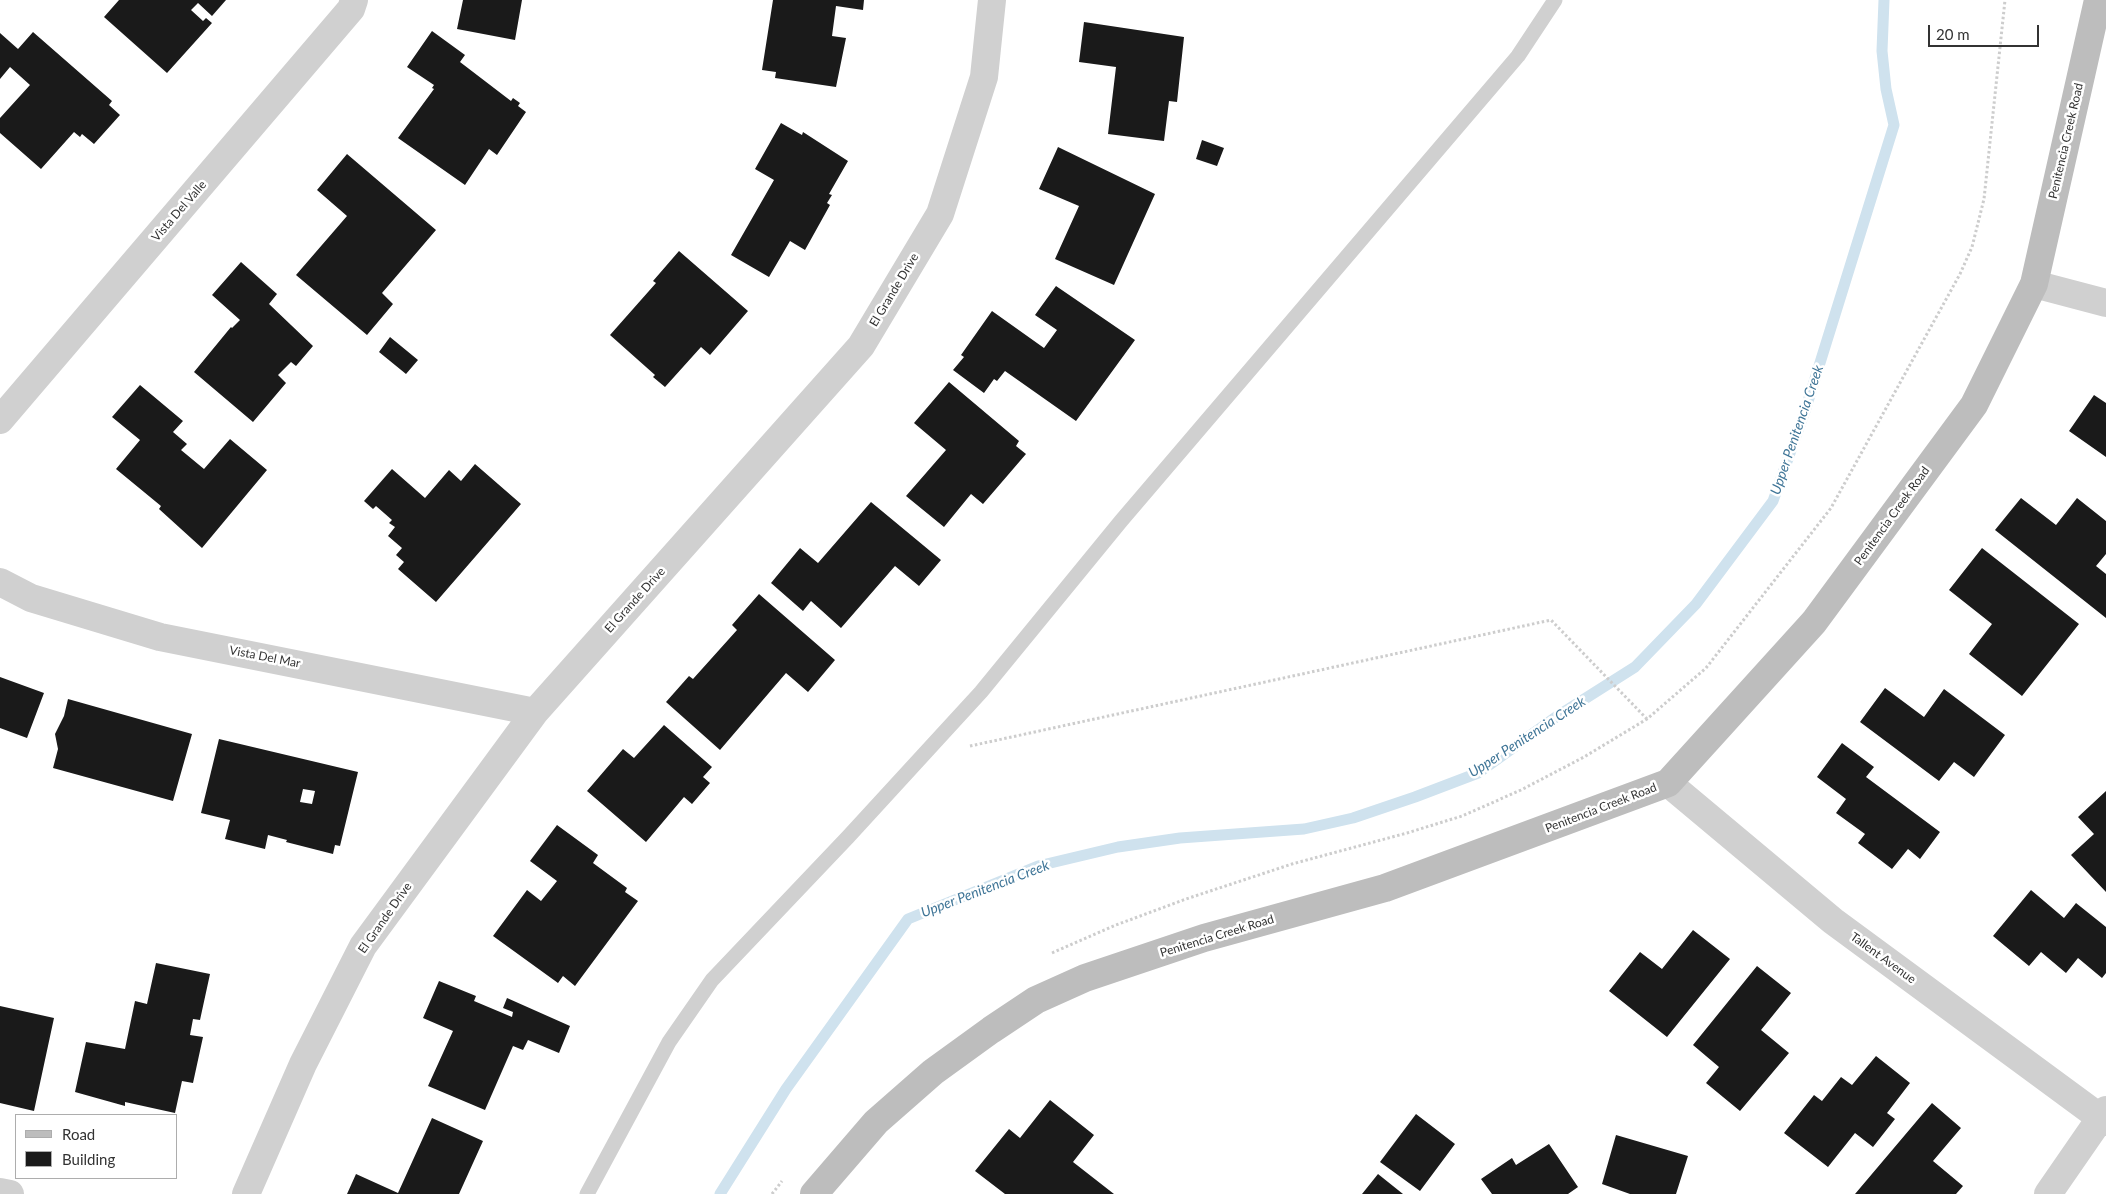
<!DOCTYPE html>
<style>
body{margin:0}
#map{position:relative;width:2106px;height:1194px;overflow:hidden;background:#fff;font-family:Lato,sans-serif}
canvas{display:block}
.legend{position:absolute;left:15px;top:1114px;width:162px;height:65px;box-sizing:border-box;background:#fff;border:1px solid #adadad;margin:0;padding:6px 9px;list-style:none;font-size:15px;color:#333}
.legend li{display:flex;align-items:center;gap:10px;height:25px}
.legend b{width:25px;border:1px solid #adadad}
.scale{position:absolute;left:1928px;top:25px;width:111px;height:22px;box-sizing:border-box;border:2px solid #333;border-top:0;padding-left:6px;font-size:15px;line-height:18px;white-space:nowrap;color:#333;-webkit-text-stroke:4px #fff;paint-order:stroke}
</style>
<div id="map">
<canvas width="2106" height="1194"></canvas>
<ul class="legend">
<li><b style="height:6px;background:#bdbdbd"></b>Road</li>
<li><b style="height:14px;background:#1a1a1a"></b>Building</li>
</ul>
<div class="scale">20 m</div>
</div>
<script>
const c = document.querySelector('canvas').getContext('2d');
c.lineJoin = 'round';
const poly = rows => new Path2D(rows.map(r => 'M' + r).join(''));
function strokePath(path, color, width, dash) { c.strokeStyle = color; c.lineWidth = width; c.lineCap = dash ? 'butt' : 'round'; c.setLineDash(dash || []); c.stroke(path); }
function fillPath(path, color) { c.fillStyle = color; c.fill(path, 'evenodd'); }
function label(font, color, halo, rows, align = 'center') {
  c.font = font + ' Lato,sans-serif'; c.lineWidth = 5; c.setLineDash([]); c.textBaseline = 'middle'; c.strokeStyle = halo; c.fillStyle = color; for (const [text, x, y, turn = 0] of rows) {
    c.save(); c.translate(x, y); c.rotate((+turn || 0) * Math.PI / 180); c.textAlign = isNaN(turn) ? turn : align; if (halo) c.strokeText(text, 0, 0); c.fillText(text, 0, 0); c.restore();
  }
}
strokePath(poly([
 [720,1194,786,1089,908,919,1038,866,1118,847,1180,838,1304,829,1353,818,1415,797,1478,773,1556,717,1635,667,1696,604,1773,501,1805,411,1894,125,1886,89,1882,51,1884,0]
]), '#cfe2ee', 11);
fillPath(poly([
 [119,0,226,0,212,16,198,3,191,10,203,21,206,18,212,23,167,73,104,17],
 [463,0,522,0,515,40,457,29],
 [773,0,864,0,863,10,836,6,832,36,846,38,836,87,775,78,776,72,762,70],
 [1084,22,1184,37,1177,102,1169,101,1164,141,1108,134,1116,67,1079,62],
 [432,31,465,55,460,62,511,101,513,98,520,103,518,106,526,112,497,155,489,149,465,185,398,138,434,89,432,88,434,85,407,67],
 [33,32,112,101,109,105,120,115,94,144,82,134,80,137,74,132,41,169,0,133,0,118,30,85,10,67,0,79,0,33,18,49],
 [781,123,802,135,803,132,848,161,829,194,832,195,827,203,830,205,805,250,790,241,769,277,731,255,774,180,755,169],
 [1202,140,1224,148,1217,166,1196,159],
 [1058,147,1155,194,1114,285,1055,259,1079,206,1039,189],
 [347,154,436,230,382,293,393,304,367,335,296,275,347,216,317,190],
 [679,251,748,311,710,355,701,347,665,387,653,377,655,375,610,335,656,283,653,281],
 [241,262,277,294,269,304,313,346,296,366,291,362,278,375,286,383,253,422,194,372,231,327,232,328,240,320,212,295],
 [1056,286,1135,340,1076,421,1005,371,997,381,994,379,984,393,953,370,964,357,961,355,992,311,1044,348,1057,330,1035,315],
 [390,337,418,360,406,374,379,352],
 [949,382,1019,441,1016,446,1026,454,983,504,971,494,944,527,906,496,946,450,914,423],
 [140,385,183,421,173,432,187,444,181,450,204,469,230,439,267,470,202,548,159,509,161,506,116,469,140,440,112,417],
 [2094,395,2106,403,2106,457,2069,431],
 [475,464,521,504,436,602,398,569,404,562,396,555,402,548,388,536,395,527,389,523,392,520,376,506,373,509,364,501,392,469,425,498,449,470,461,481],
 [2021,498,2056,525,2077,498,2106,521,2106,554,2096,566,2106,574,2106,618,1995,530],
 [871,502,941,560,919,586,895,566,841,628,811,601,803,611,771,583,800,548,818,563],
 [1982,548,2079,624,2022,696,1969,654,1992,624,1949,590],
 [759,594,835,660,808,692,786,673,720,750,666,702,689,676,693,679,737,630,732,625],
 [0,677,44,693,27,738,0,728],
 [1885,688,1924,717,1944,689,2005,735,1974,777,1954,762,1939,781,1860,722],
 [68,699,192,734,173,801,53,768,58,749,55,734,64,716],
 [664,725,712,767,703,777,710,783,692,804,684,797,646,842,587,791,623,749,634,758],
 [219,739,358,772,340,846,335,845,333,854,286,842,287,840,268,835,265,849,225,839,230,820,201,813],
 [303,789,315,791,312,804,300,802],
 [1842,743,1874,767,1866,777,1940,832,1920,859,1908,849,1892,869,1858,843,1865,834,1836,813,1846,799,1817,777],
 [2106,791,2106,892,2071,855,2094,834,2078,817],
 [557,825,598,855,593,863,627,888,625,892,638,901,575,986,563,976,558,983,493,936,527,890,541,901,557,881,530,861],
 [2031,890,2064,918,2076,903,2106,927,2106,973,2102,978,2078,958,2066,973,2041,952,2029,966,1993,936],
 [1693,930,1730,959,1667,1037,1609,991,1640,952,1662,969],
 [156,963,210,974,200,1020,193,1019,190,1035,203,1037,193,1083,182,1081,175,1113,125,1102,125,1106,75,1092,86,1042,125,1049,135,1001,147,1004],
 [1757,966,1791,993,1761,1030,1789,1053,1740,1111,1706,1083,1719,1067,1693,1045],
 [439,981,476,996,474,1001,512,1017,513,1012,503,1008,507,998,570,1026,559,1053,528,1040,523,1050,513,1046,485,1110,428,1086,453,1031,423,1018],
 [0,1006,54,1018,34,1111,0,1103],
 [1876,1056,1910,1083,1887,1113,1895,1119,1873,1147,1855,1133,1828,1167,1784,1133,1814,1095,1822,1101,1841,1077,1852,1085],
 [1050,1100,1094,1135,1073,1162,1114,1194,1005,1194,975,1171,1009,1129,1020,1138],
 [1932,1103,1961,1128,1933,1161,1963,1186,1956,1194,1855,1194],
 [1416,1114,1455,1144,1420,1191,1380,1162],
 [432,1118,483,1141,459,1194,347,1194,356,1174,398,1193],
 [1616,1135,1688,1156,1676,1194,1630,1194,1602,1184],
 [1549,1144,1578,1187,1568,1194,1492,1194,1481,1179,1512,1158,1516,1165],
 [1378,1174,1403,1194,1362,1194]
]), '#1a1a1a');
strokePath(poly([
 [970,746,1551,620,1647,719],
 [1052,953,1116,925,1186,899,1292,864,1407,833,1462,816,1521,790,1584,757,1647,719,1706,668,1831,508,1960,274,1972,247,1984,199,2005,0],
 [772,1194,782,1181]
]), '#cdcdcd', 3, [2.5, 2.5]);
strokePath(poly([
 [587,1194,669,1042,712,980,848,837,981,692,1121,521,1518,56,1555,0]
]), '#d0d0d0', 15);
strokePath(poly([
 [2034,284,2106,303],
 [0,420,351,9,354,0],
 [0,582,31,598,160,637,535,712],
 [1668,783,1833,921,2106,1122],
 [0,1192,10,1194],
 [246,1194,303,1064,363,946,535,712,861,346,940,214,984,77,992,0],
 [2048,1194,2106,1110]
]), '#d0d0d0', 28);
strokePath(poly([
 [814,1194,876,1122,933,1072,991,1030,1036,1000,1085,978,1204,938,1385,888,1668,783,1814,622,1974,405,2034,284,2098,0]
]), '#bdbdbd', 28);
label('12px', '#333', '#fff', [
 ["Penitencia Creek Road",2066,141,-77],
 ["Vista Del Valle",179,211,-49],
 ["El Grande Drive",894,290,-59],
 ["Penitencia Creek Road",1892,516,-54],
 ["El Grande Drive",635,600,-48],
 ["Vista Del Mar",265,657,11],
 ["Penitencia Creek Road",1601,808,-21],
 ["El Grande Drive",385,918,-55],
 ["Penitencia Creek Road",1217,936,-17],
 ["Tallent Avenue",1883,958,36]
]);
label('italic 14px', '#3f7597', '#fff', [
 ["Upper Penitencia Creek",1797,430,-71],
 ["Upper Penitencia Creek",1527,737,-33],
 ["Upper Penitencia Creek",985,889,-21]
]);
</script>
